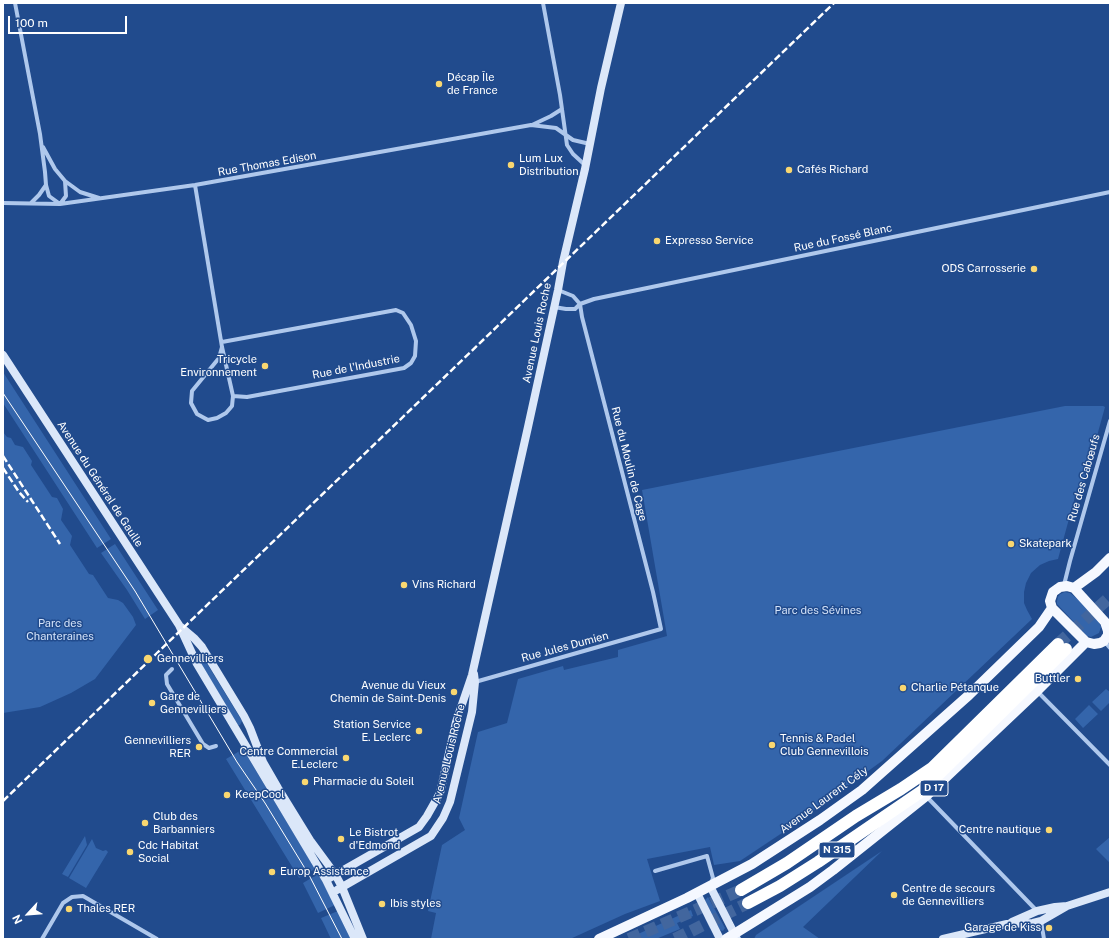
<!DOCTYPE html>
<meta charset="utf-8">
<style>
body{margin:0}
#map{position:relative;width:1113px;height:942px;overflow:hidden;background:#214b8d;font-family:"Public Sans",sans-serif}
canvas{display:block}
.frame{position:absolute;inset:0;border:4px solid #fff;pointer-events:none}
.north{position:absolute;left:8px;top:894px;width:40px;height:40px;-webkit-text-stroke:3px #214b8d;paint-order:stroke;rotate:244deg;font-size:11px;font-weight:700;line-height:16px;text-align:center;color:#fff}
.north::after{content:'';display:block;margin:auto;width:14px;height:18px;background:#fff;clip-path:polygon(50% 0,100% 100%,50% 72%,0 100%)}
.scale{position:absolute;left:8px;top:16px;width:119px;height:18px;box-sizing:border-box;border:2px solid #fff;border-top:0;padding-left:5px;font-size:12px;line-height:14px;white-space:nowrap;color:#fff;-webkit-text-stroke:3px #214b8d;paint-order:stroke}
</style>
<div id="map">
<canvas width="1113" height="942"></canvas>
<div class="frame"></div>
<div class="north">N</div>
<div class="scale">100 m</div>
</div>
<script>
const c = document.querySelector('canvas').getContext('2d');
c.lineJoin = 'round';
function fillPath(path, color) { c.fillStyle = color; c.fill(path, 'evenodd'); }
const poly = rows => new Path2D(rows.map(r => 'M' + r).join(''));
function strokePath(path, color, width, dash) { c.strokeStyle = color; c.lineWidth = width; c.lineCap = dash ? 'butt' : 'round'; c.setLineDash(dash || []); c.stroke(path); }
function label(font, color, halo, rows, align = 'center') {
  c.font = font + ' "Public Sans",sans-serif'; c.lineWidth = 3; c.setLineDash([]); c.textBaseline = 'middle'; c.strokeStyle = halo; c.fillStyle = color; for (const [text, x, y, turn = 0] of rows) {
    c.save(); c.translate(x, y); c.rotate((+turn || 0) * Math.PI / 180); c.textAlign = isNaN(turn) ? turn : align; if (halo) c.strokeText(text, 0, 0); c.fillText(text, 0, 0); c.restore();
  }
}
fillPath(poly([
 [3,372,111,539,97,548,3,403],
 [1065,406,1103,406,1105,407,1082,490,1075,497,1058,559,1049,561,1040,565,1031,573,1026,583,1024,592,1024,603,1027,610,1032,619,882,761,785,831,740,861,714,865,710,847,647,859,660,901,625,914,570,939,431,939,436,913,428,911,442,845,465,830,459,818,478,732,507,723,518,679,563,666,564,670,618,657,618,650,667,636,642,490],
 [3,432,7,437,11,438,15,445,23,447,32,461,31,465,52,497,57,498,63,509,61,520,72,536,70,545,89,574,93,575,108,598,118,600,123,603,133,617,136,625,95,679,71,693,40,707,3,713],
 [115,544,158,610,145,619,127,590,101,553],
 [1065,592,1070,593,1081,602,1099,622,1101,627,1099,633,1091,637,1087,636,1057,604,1057,601,1058,597,1060,594],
 [201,657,203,657,242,721,240,725,238,725,198,659],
 [1106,689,1110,692,1110,702,1101,711,1092,702],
 [1089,705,1098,714,1083,728,1075,719],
 [243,749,315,869,299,878,226,759],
 [85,836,87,845,68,877,62,874],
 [1110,837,1110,863,1096,849],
 [92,839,96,848,103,851,106,850,108,852,86,888,69,878],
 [882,851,803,927,820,939,754,939,756,935],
 [318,874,335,905,318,913,303,883],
 [708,897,725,928,723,931,720,930,705,900],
 [691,910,693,916,677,923,680,929,656,939,627,939],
 [338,911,351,939,331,939,321,918]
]), '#3465ab');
strokePath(poly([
 [1058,644,1110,597],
 [629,939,741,890],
 [675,939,748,903]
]), '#42669e', 12, [12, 6]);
strokePath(poly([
 [15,3,40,134,45,172,46,185,49,196,60,204],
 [543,3,560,95,567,145,573,154,585,165],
 [532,125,551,116,562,109],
 [43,147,55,169,65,181,80,192,99,198],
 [195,185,222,347,233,396,232,406,226,413,217,418,208,420,197,414,191,403,192,391,219,358,222,347],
 [3,203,60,204,195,185,531,125,556,128,573,140,590,144],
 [31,203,39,195,46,185],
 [60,204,66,196,65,181],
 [558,290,573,296,580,304],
 [554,307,566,309,575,309,580,304,594,299,1110,192],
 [222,342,396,310,403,313,411,325,416,341,415,356,411,363,404,368,247,397,233,396],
 [1064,585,1070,561,1110,421],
 [1104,641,1110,648],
 [172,669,166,675,167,684,203,744,209,748,216,746],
 [475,682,661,629,653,592,582,317,580,304],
 [1037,691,1110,765],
 [926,796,1037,911],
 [655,871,707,856,713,878,711,884],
 [1041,921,1044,939],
 [42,939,63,903,72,897,83,896,157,939]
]), '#afc8ec', 4);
strokePath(poly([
 [3,355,179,625,197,664,326,880,355,939],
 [181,627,194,638,202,647,244,716,250,728,263,762,278,788,310,840,335,874,342,887,363,939],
 [326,880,419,827,427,816,440,793,456,722,472,675,528,427,558,290,563,262,585,169,601,88,621,3],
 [710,886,737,939],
 [337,890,431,836,443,818,450,802,472,712,475,682,474,674],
 [697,893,720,939],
 [1012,922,1037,911,1055,907,1067,906,1110,892],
 [943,939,1007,924,1033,923,1041,921,1067,906]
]), '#dbe7f9', 8);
strokePath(poly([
 [1067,586,1074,588,1105,622,1108,631,1108,635,1104,641,1100,643,1094,644,1086,642,1052,608,1050,601,1053,592,1060,587,1067,586],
 [1074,588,1096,572,1110,558],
 [599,939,687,898,752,864,820,820,862,790,969,695,1039,627,1052,608],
 [726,939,810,887,833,870,926,796,1037,691,1086,642]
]), '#f5f8ff', 10);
strokePath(poly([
 [741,890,787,863,856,816,901,789,932,768,1058,644],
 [748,903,780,886,818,862,922,791,1066,649]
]), '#fff', 12);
strokePath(poly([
 [3,393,135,591,237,762,265,803,309,875,342,939]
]), '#fff', 1);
strokePath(poly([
 [3,456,60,544],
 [3,468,19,492,28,502],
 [3,801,834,3]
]), '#fff', 2.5, [7, 3]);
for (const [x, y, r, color] of [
 [439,84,4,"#f9d770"],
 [511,165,4,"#f9d770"],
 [789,170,4,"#f9d770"],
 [657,241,4,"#f9d770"],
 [1034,269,4,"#f9d770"],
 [265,366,4,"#f9d770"],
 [1011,544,4,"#f9d770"],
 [404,585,4,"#f9d770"],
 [148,659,5,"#f9d770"],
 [1078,679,4,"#f9d770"],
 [903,688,4,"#f9d770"],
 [454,692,4,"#f9d770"],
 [152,703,4,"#f9d770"],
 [419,731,4,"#f9d770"],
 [772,745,4,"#f9d770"],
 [199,747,4,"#f9d770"],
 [346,758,4,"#f9d770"],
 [305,782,4,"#f9d770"],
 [227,795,4,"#f9d770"],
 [145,823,4,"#f9d770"],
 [1049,830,4,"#f9d770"],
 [341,839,4,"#f9d770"],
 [130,852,4,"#f9d770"],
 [272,872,4,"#f9d770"],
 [894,895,4,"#f9d770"],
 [382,904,4,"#f9d770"],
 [69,909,4,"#f9d770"],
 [1049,928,4,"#f9d770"]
]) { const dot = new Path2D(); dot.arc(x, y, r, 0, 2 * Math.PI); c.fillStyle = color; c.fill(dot); strokePath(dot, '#214b8d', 1.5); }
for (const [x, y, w] of [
 [934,788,28],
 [837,850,36]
]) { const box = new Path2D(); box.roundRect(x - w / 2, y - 8, w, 16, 3); c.fillStyle = '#214b8d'; c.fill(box); strokePath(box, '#fff', 1); }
label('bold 10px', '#fff', null, [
 ["D 17",934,788],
 ["N 315",837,850]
]);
label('11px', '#fff', '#214b8d', [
 ["Décap Île",447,78],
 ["de France",447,91],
 ["Lum Lux",519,159],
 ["Distribution",519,172],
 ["Cafés Richard",797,170],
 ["Expresso Service",665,241],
 ["ODS Carrosserie",1026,269,"right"],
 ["Tricycle",257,360,"right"],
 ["Environnement",257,373,"right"],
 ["Skatepark",1019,544],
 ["Vins Richard",412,585],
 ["Gennevilliers",157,659],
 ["Buttler",1070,679,"right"],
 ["Avenue du Vieux",446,686,"right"],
 ["Chemin de Saint-Denis",446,699,"right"],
 ["Charlie Pétanque",911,688],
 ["Gare de",160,697],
 ["Gennevilliers",160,710],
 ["Station Service",411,725,"right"],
 ["E. Leclerc",411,738,"right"],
 ["Tennis & Padel",780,739],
 ["Club Gennevillois",780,752],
 ["Gennevilliers",191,741,"right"],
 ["RER",191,754,"right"],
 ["Centre Commercial",338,752,"right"],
 ["E.Leclerc",338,765,"right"],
 ["Pharmacie du Soleil",313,782],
 ["KeepCool",235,795],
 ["Club des",153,817],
 ["Barbanniers",153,830],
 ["Centre nautique",1041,830,"right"],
 ["Le Bistrot",349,833],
 ["d'Edmond",349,846],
 ["Cdc Habitat",138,846],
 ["Social",138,859],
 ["Europ Assistance",280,872],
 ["Centre de secours",902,889],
 ["de Gennevilliers",902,902],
 ["Ibis styles",390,904],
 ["Thales RER",77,909],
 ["Garage de Kiss",1041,928,"right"]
], 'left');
label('11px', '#fff', '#214b8d', [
 ["Rue Thomas Edison",267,164,-10],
 ["Rue du Fossé Blanc",843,238,-12],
 ["Avenue Louis Roche",537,333,-78],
 ["Rue de l'Industrie",356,367,-11],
 ["Rue du Moulin de Cage",629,464,76],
 ["Rue des Cabœufs",1084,478,-74],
 ["Avenue du Général de Gaulle",100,484,57],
 ["Rue Jules Dumien",565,647,-15],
 ["Avenue Louis Roche",449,754,-76],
 ["Avenue Laurent Cély",824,800,-36]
]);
label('11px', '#d4e3f9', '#214b8d', [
 ["Parc des Sévines",818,611],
 ["Parc des",60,624],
 ["Chanteraines",60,637]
]);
</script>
